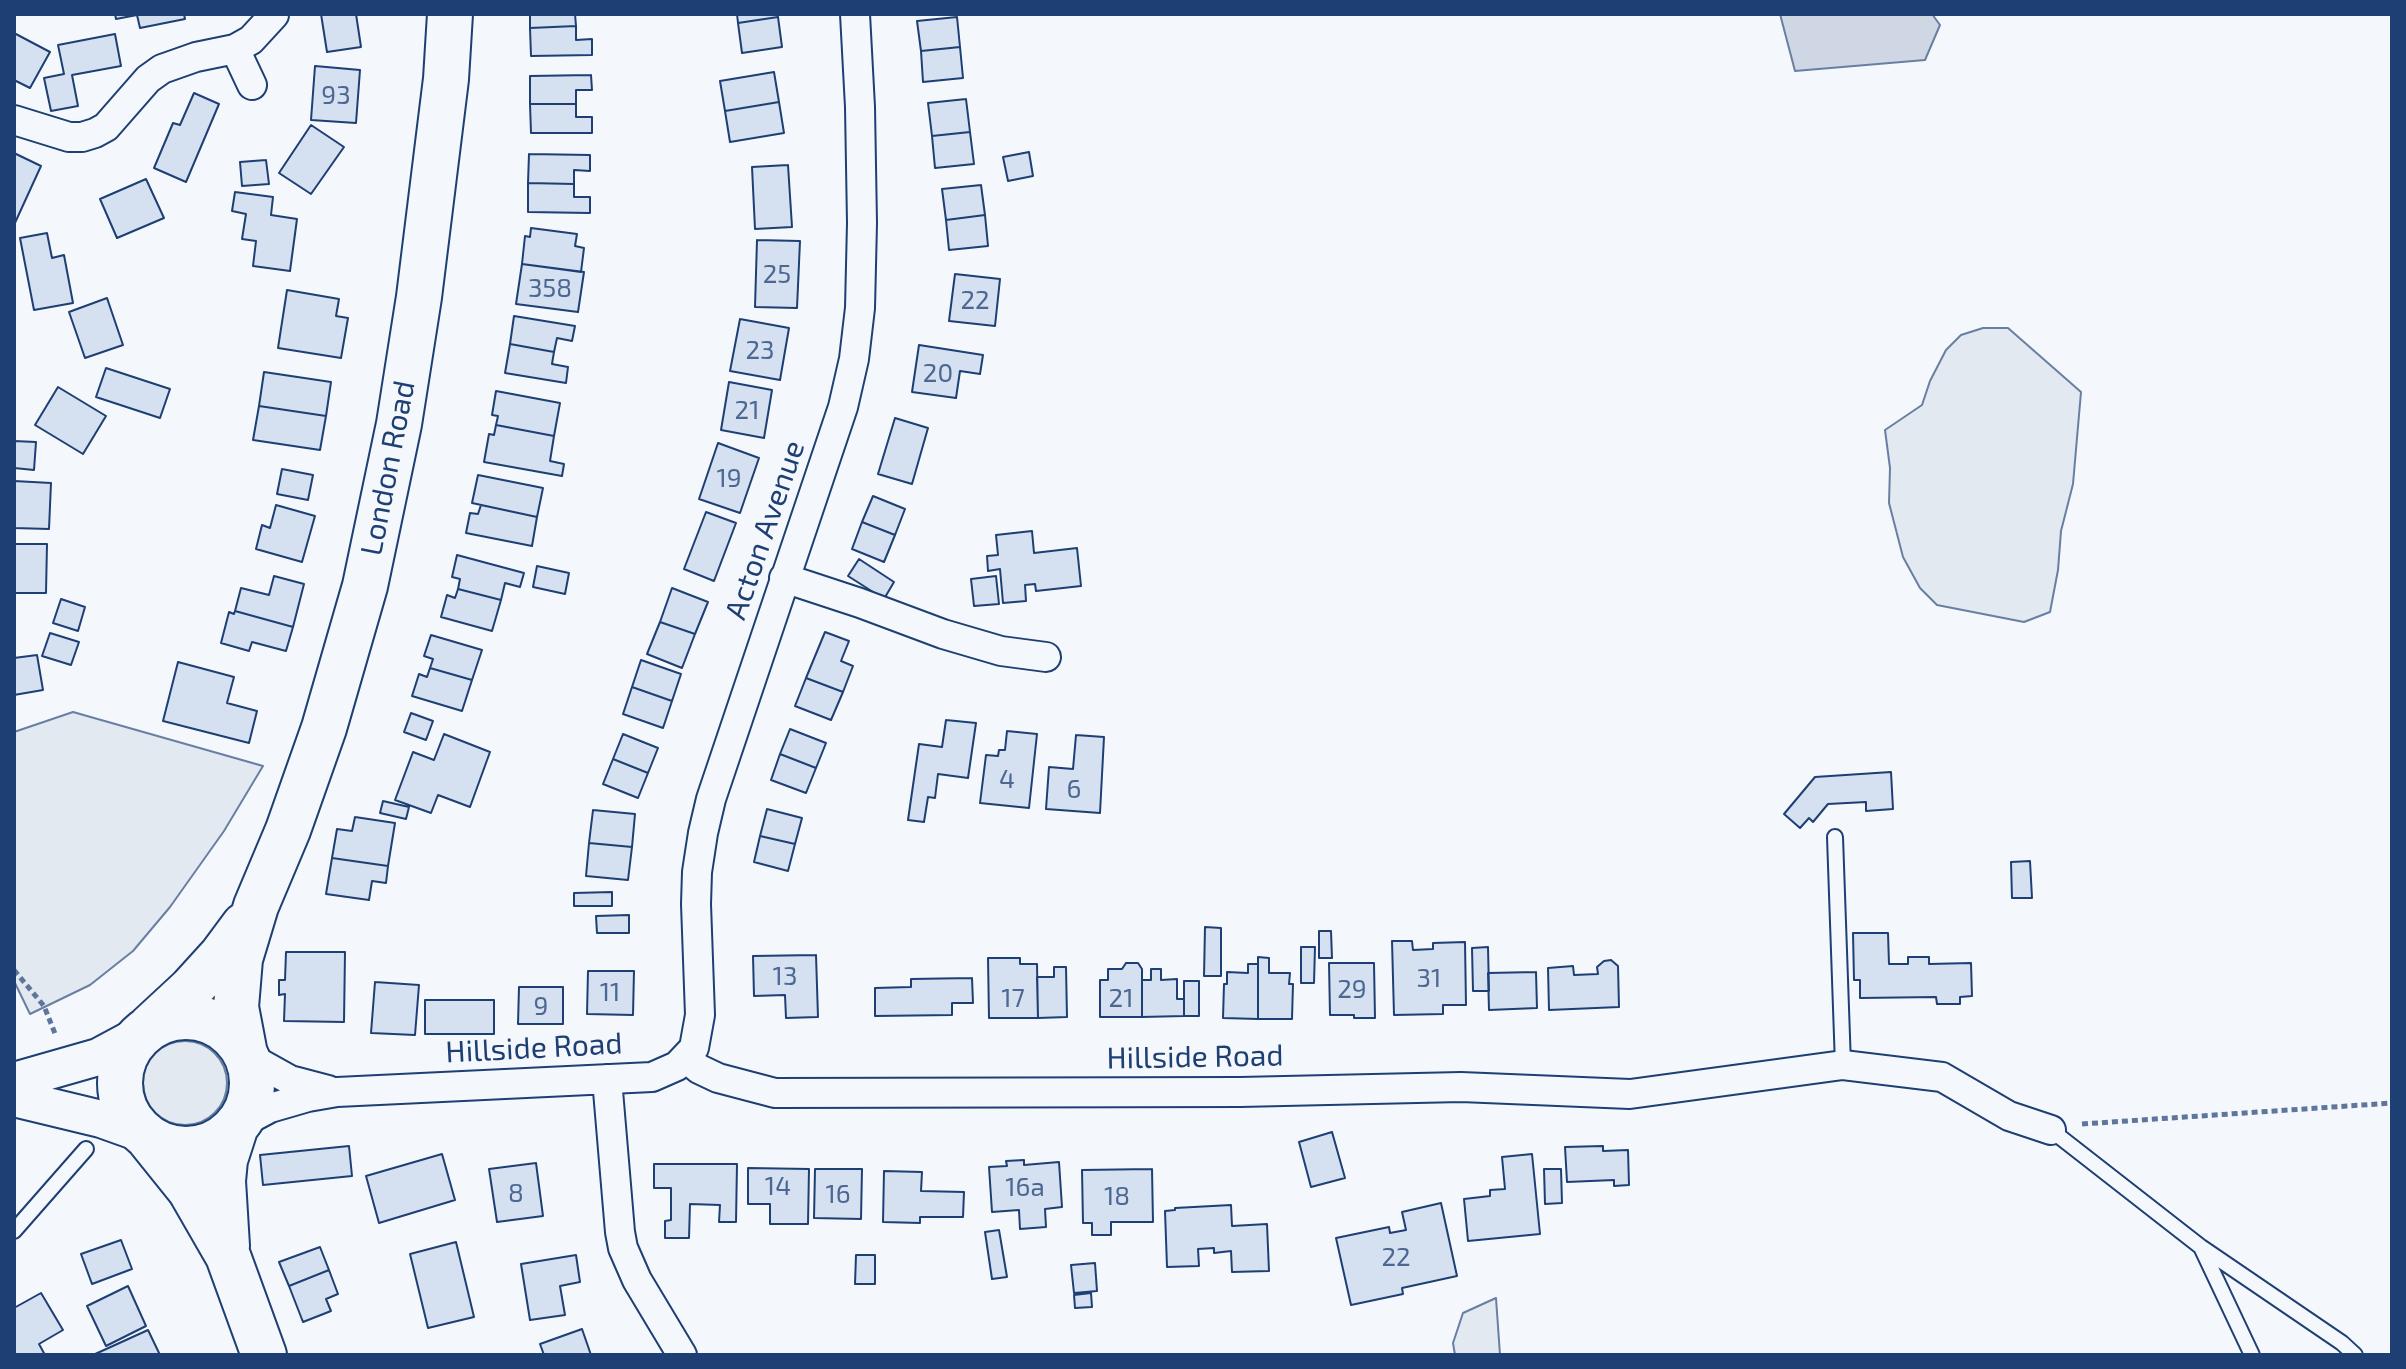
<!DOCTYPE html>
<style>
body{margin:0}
#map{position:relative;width:2406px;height:1369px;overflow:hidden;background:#f4f7fb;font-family:"Exo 2",sans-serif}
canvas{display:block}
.frame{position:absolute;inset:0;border:16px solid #1d3f73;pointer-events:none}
</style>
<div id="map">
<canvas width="2406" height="1369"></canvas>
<div class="frame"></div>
</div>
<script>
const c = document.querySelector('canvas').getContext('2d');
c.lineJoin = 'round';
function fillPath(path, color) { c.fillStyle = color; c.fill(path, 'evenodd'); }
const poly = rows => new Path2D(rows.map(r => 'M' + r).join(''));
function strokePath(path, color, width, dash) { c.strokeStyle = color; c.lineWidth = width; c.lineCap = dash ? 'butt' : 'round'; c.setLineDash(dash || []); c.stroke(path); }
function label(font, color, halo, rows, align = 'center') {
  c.font = font + ' "Exo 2",sans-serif'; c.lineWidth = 6; c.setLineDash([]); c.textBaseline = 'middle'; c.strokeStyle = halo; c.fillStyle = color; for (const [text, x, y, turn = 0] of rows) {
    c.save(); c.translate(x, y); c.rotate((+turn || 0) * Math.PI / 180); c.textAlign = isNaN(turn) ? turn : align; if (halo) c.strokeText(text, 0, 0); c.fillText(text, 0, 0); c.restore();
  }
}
const green = poly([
 [1983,328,2008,328,2081,392,2073,484,2061,531,2058,570,2050,612,2024,622,1937,605,1920,588,1903,557,1889,503,1890,468,1885,430,1922,405,1930,381,1946,350,1961,335,1983,328],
 [73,712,263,766,224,831,170,907,133,951,90,985,30,1014,14,981,14,732,73,712],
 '143 1083a42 42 0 1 1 84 0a42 42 0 1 1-84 0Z',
 [1496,1298,1500,1355,1455,1355,1453,1343,1463,1313,1496,1298]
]);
fillPath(green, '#e3e9f0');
strokePath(green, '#687fa3', 2);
const water = poly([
 [1780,14,1932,14,1940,25,1925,60,1795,71,1780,14]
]);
fillPath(water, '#cfd7e4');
strokePath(water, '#687fa3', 2);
const building = poly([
 [115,14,184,14,185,19,140,28,137,15,116,19,115,14],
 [321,14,356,14,361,47,327,52,321,14],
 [530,14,575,14,576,26,530,28,530,14],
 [737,14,777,14,778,17,738,23,737,14],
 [778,17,782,47,742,53,738,23,778,17],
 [957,17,960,47,921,51,917,21,957,17],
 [576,26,576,40,592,39,592,55,531,56,530,28,576,26],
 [14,33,50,52,30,88,14,80,14,33],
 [115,34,121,66,72,75,78,106,51,111,44,78,64,74,58,45,115,34],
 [960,47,963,78,923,82,921,51,960,47],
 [315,66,360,70,356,123,311,120,315,66],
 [774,72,779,102,725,111,720,81,774,72],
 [591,75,592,90,576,90,576,104,530,104,530,76,591,75],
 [194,93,219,104,186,182,154,168,173,123,180,125,194,93],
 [966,99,970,132,932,136,928,103,966,99],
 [779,102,784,133,730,142,725,111,779,102],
 [530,104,576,104,576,117,592,117,592,133,531,133,530,104],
 [311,125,344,147,311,194,279,173,311,125],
 [970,132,974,164,935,168,932,136,970,132],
 [1029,152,1033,176,1008,181,1003,157,1029,152],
 [14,153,41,166,14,225,14,153],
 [529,154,590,155,590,171,574,170,574,184,528,183,529,154],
 [266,160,269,184,242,186,240,162,266,160],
 [788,165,792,227,755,229,752,167,788,165],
 [146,179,164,218,117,238,100,199,146,179],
 [528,183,574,184,574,197,590,197,590,213,528,212,528,183],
 [981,185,985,215,946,220,942,189,981,185],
 [235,192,273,197,271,215,297,219,290,271,253,266,256,241,242,239,246,214,232,211,235,192],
 [985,215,988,246,949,250,946,220,985,215],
 [531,228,577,234,575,246,584,248,581,272,522,264,525,236,530,237,531,228],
 [47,233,52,258,64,255,73,303,34,310,20,238,47,233],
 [757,240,800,241,797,308,755,307,757,240],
 [522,264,584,272,578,312,516,304,522,264],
 [955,274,1000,279,995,326,949,321,955,274],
 [287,290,339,299,336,316,348,318,341,358,278,348,287,290],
 [107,298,123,345,85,358,69,312,107,298],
 [514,316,575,326,572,341,557,338,554,352,510,344,514,316],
 [740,319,789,328,780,380,730,371,740,319],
 [510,344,554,352,552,364,568,367,566,383,505,373,510,344],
 [919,345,983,355,980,374,960,371,956,398,912,392,919,345],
 [106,368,170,389,160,418,96,397,106,368],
 [264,372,331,382,326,416,259,406,264,372],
 [729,382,772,390,764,438,721,430,729,382],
 [58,387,106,416,83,454,35,425,58,387],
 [496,391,560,403,554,436,496,425,498,416,492,415,496,391],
 [259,406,326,416,320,450,253,440,259,406],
 [895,418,928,428,912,484,878,474,895,418],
 [496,425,554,436,550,461,564,464,562,476,484,462,489,434,494,435,496,425],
 [14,441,36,442,34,470,14,468,14,441],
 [718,443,759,458,740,513,699,499,718,443],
 [282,469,313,475,308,500,277,494,282,469],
 [478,475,543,488,537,517,472,503,478,475],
 [14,481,51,483,49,529,14,528,14,481],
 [873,496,905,509,895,535,862,522,873,496],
 [276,505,315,516,302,562,256,549,262,525,270,528,276,505],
 [481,505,537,517,532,546,466,533,470,513,478,514,481,505],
 [706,512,736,523,714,581,684,569,706,512],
 [862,522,895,535,884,562,852,549,862,522],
 [1032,531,1034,553,1077,548,1081,586,1036,591,1035,584,1025,585,1026,601,1003,603,1000,569,988,571,987,556,998,555,996,535,1032,531],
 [14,544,47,544,46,593,14,593,14,544],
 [457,555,524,573,520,587,505,583,501,600,458,589,460,579,452,577,457,555],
 [859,559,894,582,884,599,848,576,859,559],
 [537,566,569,573,565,594,533,587,537,566],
 [274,576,304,584,293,627,235,611,241,588,269,595,274,576],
 [996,576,999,604,974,606,971,579,996,576],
 [672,588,708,602,695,634,660,622,672,588],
 [458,589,501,600,492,631,441,617,447,595,455,598,458,589],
 [61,599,85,607,78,631,53,623,61,599],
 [235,611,293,627,286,651,252,642,249,651,221,643,229,612,234,614,235,611],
 [660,622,695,634,682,668,647,654,660,622],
 [825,632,849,641,841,661,853,666,843,692,806,678,825,632],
 [50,633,79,642,71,665,42,656,50,633],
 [431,635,482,650,472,680,430,668,433,659,424,656,431,635],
 [37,655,43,690,14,695,14,658,37,655],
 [641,660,681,674,672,701,632,687,641,660],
 [178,662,234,677,227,703,257,711,249,743,163,721,178,662],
 [430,668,472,680,462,711,412,696,419,674,427,677,430,668],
 [806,678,843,692,831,720,795,706,806,678],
 [632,687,672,701,663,728,623,714,632,687],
 [411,713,433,721,426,740,404,732,411,713],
 [946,720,976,723,968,778,938,774,935,798,928,797,924,822,908,820,919,744,942,747,946,720],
 [790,729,826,743,816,768,780,754,790,729],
 [1007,731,1037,734,1029,808,980,803,986,755,998,756,999,750,1005,750,1007,731],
 [444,734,490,752,470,807,438,795,431,813,395,800,413,752,434,760,444,734],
 [623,734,658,748,648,773,613,759,623,734],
 [1076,735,1104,737,1100,813,1046,809,1049,767,1073,769,1076,735],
 [780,754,816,768,806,793,771,780,780,754],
 [613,759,648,773,638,798,603,784,613,759],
 [1891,772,1893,809,1866,811,1866,802,1828,804,1813,822,1809,818,1800,828,1784,814,1815,777,1891,772],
 [383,801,409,807,406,819,380,813,383,801],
 [767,809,802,818,795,844,760,836,767,809],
 [593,810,635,814,632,847,589,843,593,810],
 [355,817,395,823,388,866,332,858,337,829,352,831,355,817],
 [760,836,795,844,788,871,754,862,760,836],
 [589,843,632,847,628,880,586,876,589,843],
 [332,858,388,866,386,883,372,881,369,900,326,894,332,858],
 [2030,861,2032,898,2012,898,2011,862,2030,861],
 [612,892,612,906,574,906,574,893,612,892],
 [629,915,629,933,597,933,596,916,629,915],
 [1205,927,1221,928,1221,976,1204,976,1205,927],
 [1319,931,1331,931,1332,958,1319,958,1319,931],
 [1853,933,1888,933,1889,964,1908,964,1908,957,1929,957,1929,964,1971,963,1972,996,1960,997,1960,1004,1937,1004,1936,997,1860,998,1860,980,1854,980,1853,933],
 [1392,941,1412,941,1413,950,1433,949,1433,943,1465,942,1466,1005,1443,1005,1443,1014,1394,1015,1392,941],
 [1301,947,1315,947,1314,983,1301,983,1301,947],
 [1488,947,1489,991,1473,991,1472,948,1488,947],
 [286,952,345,952,344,1022,284,1021,285,994,279,995,279,980,285,980,286,952],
 [816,955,818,1017,786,1018,785,995,754,996,753,956,816,955],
 [1258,957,1269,958,1269,973,1290,973,1289,984,1293,984,1292,1019,1258,1019,1258,957],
 [988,958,1020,958,1020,964,1037,964,1038,1018,989,1018,988,958],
 [1611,960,1618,966,1619,1007,1549,1010,1548,968,1573,966,1574,975,1598,974,1597,967,1604,961,1611,960],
 [1126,963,1138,963,1142,969,1142,1017,1100,1017,1100,980,1108,980,1108,969,1122,969,1126,963],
 [1329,963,1374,963,1375,1018,1354,1018,1354,1015,1330,1015,1329,963],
 [1248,964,1258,964,1258,1019,1223,1018,1224,984,1227,984,1227,972,1248,973,1248,964],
 [1054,967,1066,967,1067,1017,1038,1018,1037,977,1054,977,1054,967],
 [1151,969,1161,969,1161,980,1177,979,1177,999,1184,999,1184,1016,1142,1017,1142,980,1151,980,1151,969],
 [588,971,634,971,633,1015,587,1014,588,971],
 [1536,972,1537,1008,1489,1010,1488,973,1536,972],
 [972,978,973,1003,952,1003,952,1015,875,1016,875,988,911,987,911,979,972,978],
 [1184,981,1199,981,1199,1016,1184,1016,1184,981],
 [375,982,419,985,415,1035,371,1033,375,982],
 [519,987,563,987,563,1024,518,1024,519,987],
 [425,1000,494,1000,494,1034,425,1034,425,1000],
 [1332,1132,1345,1178,1311,1187,1299,1142,1332,1132],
 [349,1146,352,1176,263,1185,260,1155,349,1146],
 [1603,1146,1603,1151,1628,1150,1629,1185,1614,1186,1614,1180,1567,1182,1565,1147,1603,1146],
 [442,1154,455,1200,379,1223,366,1176,442,1154],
 [1532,1154,1540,1234,1468,1241,1464,1199,1490,1196,1490,1190,1505,1189,1502,1157,1532,1154],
 [1024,1160,1024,1165,1059,1162,1062,1207,1045,1209,1046,1227,1020,1229,1019,1210,992,1212,989,1167,1007,1166,1006,1161,1024,1160],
 [536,1163,543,1216,497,1222,489,1169,536,1163],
 [654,1164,737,1164,736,1222,719,1222,720,1205,690,1204,689,1238,665,1238,665,1221,671,1220,671,1188,654,1188,654,1164],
 [748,1168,809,1169,808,1224,770,1224,770,1204,748,1204,748,1168],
 [815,1169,862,1169,861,1219,814,1218,815,1169],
 [1152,1169,1153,1222,1111,1222,1111,1235,1092,1235,1092,1223,1083,1223,1082,1170,1152,1169],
 [1544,1169,1561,1169,1562,1203,1545,1204,1544,1169],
 [884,1171,922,1172,921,1191,964,1192,963,1217,920,1217,920,1223,883,1222,884,1171],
 [1441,1203,1457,1276,1402,1288,1403,1294,1351,1305,1336,1238,1389,1227,1390,1233,1406,1230,1402,1212,1441,1203],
 [1231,1205,1232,1226,1267,1224,1269,1271,1232,1272,1231,1251,1214,1253,1214,1248,1198,1249,1199,1266,1167,1267,1165,1211,1175,1210,1175,1208,1231,1205],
 [999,1230,1007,1277,992,1279,985,1232,999,1230],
 [121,1240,132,1269,92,1284,81,1254,121,1240],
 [456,1242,474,1317,428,1328,410,1254,456,1242],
 [320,1247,329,1270,289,1286,279,1262,320,1247],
 [576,1255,580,1282,560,1286,565,1315,530,1320,521,1264,576,1255],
 [856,1255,875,1255,875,1284,855,1284,856,1255],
 [1095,1263,1097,1291,1074,1293,1071,1265,1095,1263],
 [329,1270,338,1294,326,1299,331,1311,303,1322,289,1286,329,1270],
 [128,1286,146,1326,106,1346,87,1306,128,1286],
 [41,1293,63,1330,39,1344,45,1355,14,1355,14,1308,41,1293],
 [1091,1293,1092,1307,1075,1308,1074,1295,1091,1293],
 [582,1329,591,1355,544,1355,540,1344,582,1329],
 [148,1330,160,1355,93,1355,148,1330]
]);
fillPath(building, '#d5e0f0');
strokePath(building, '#1d3f73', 2);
const service = poly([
 [1835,837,1843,1065],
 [2051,1130,2201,1247,2342,1343,2355,1355],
 [14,1231,86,1149],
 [2201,1247,2252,1355]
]);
const minor = poly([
 [252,85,235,49,251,40,274,15],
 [14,120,69,137,82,137,95,133,106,127,148,79,162,69,196,57,235,49],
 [784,578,860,603,943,634,1001,651,1046,657],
 [247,1056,290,1080,328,1090],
 [686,1058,699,1069,718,1078,775,1093,1240,1092,1461,1087,1630,1094,1843,1065,1942,1077,2009,1116,2051,1130],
 [607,1079,620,1232,623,1248,637,1280,682,1355],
 [238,1125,270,1108,308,1097,337,1092,652,1077,677,1066,694,1048,700,1015,696,904,697,872,703,833,711,799,843,407,854,359,860,308,862,223,860,107,855,14]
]);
const tertiary = poly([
 [14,1081,98,1057,139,1035],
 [14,1098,101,1119,143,1134]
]);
const trunk = poly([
 '120 1083a66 66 0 1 1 132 0a66 66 0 1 1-132 0Z',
 [150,1027,191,989,221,956,244,925],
 [244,1049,236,1007,240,959,256,906,288,830,324,728,365,586,399,424,419,297,446,79,450,14],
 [149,1139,190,1190,228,1256,264,1355],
 [227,1246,223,1181,225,1160,235,1129]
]);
strokePath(service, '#1d3f73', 18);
strokePath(minor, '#1d3f73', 32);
strokePath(tertiary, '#1d3f73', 40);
strokePath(trunk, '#1d3f73', 48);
strokePath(poly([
 [14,970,44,1006,56,1036],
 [2082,1124,2392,1103]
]), '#5e769c', 5, [6, 4]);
strokePath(service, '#f4f7fb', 14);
strokePath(minor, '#f4f7fb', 28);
strokePath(tertiary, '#f4f7fb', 36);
strokePath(trunk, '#f4f7fb', 44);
label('26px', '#4b6792', null, [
 ["93",336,95],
 ["25",777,274],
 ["358",550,288],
 ["22",975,300],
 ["23",760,350],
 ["20",938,373],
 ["21",747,410],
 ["19",729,478],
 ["4",1007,779],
 ["6",1074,789],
 ["13",785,976],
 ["31",1429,978],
 ["29",1352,989],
 ["11",610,992],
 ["17",1013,998],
 ["21",1121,998],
 ["9",541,1006],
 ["14",778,1186],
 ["16a",1025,1187],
 ["8",516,1193],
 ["16",838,1194],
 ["18",1117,1196],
 ["22",1396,1257]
]);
label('30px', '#1d3f73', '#f4f7fb', [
 ["London Road",388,468,-79],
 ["Acton Avenue",765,530,-71],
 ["Hillside Road",534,1048,-3],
 ["Hillside Road",1195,1057,-1]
]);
</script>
